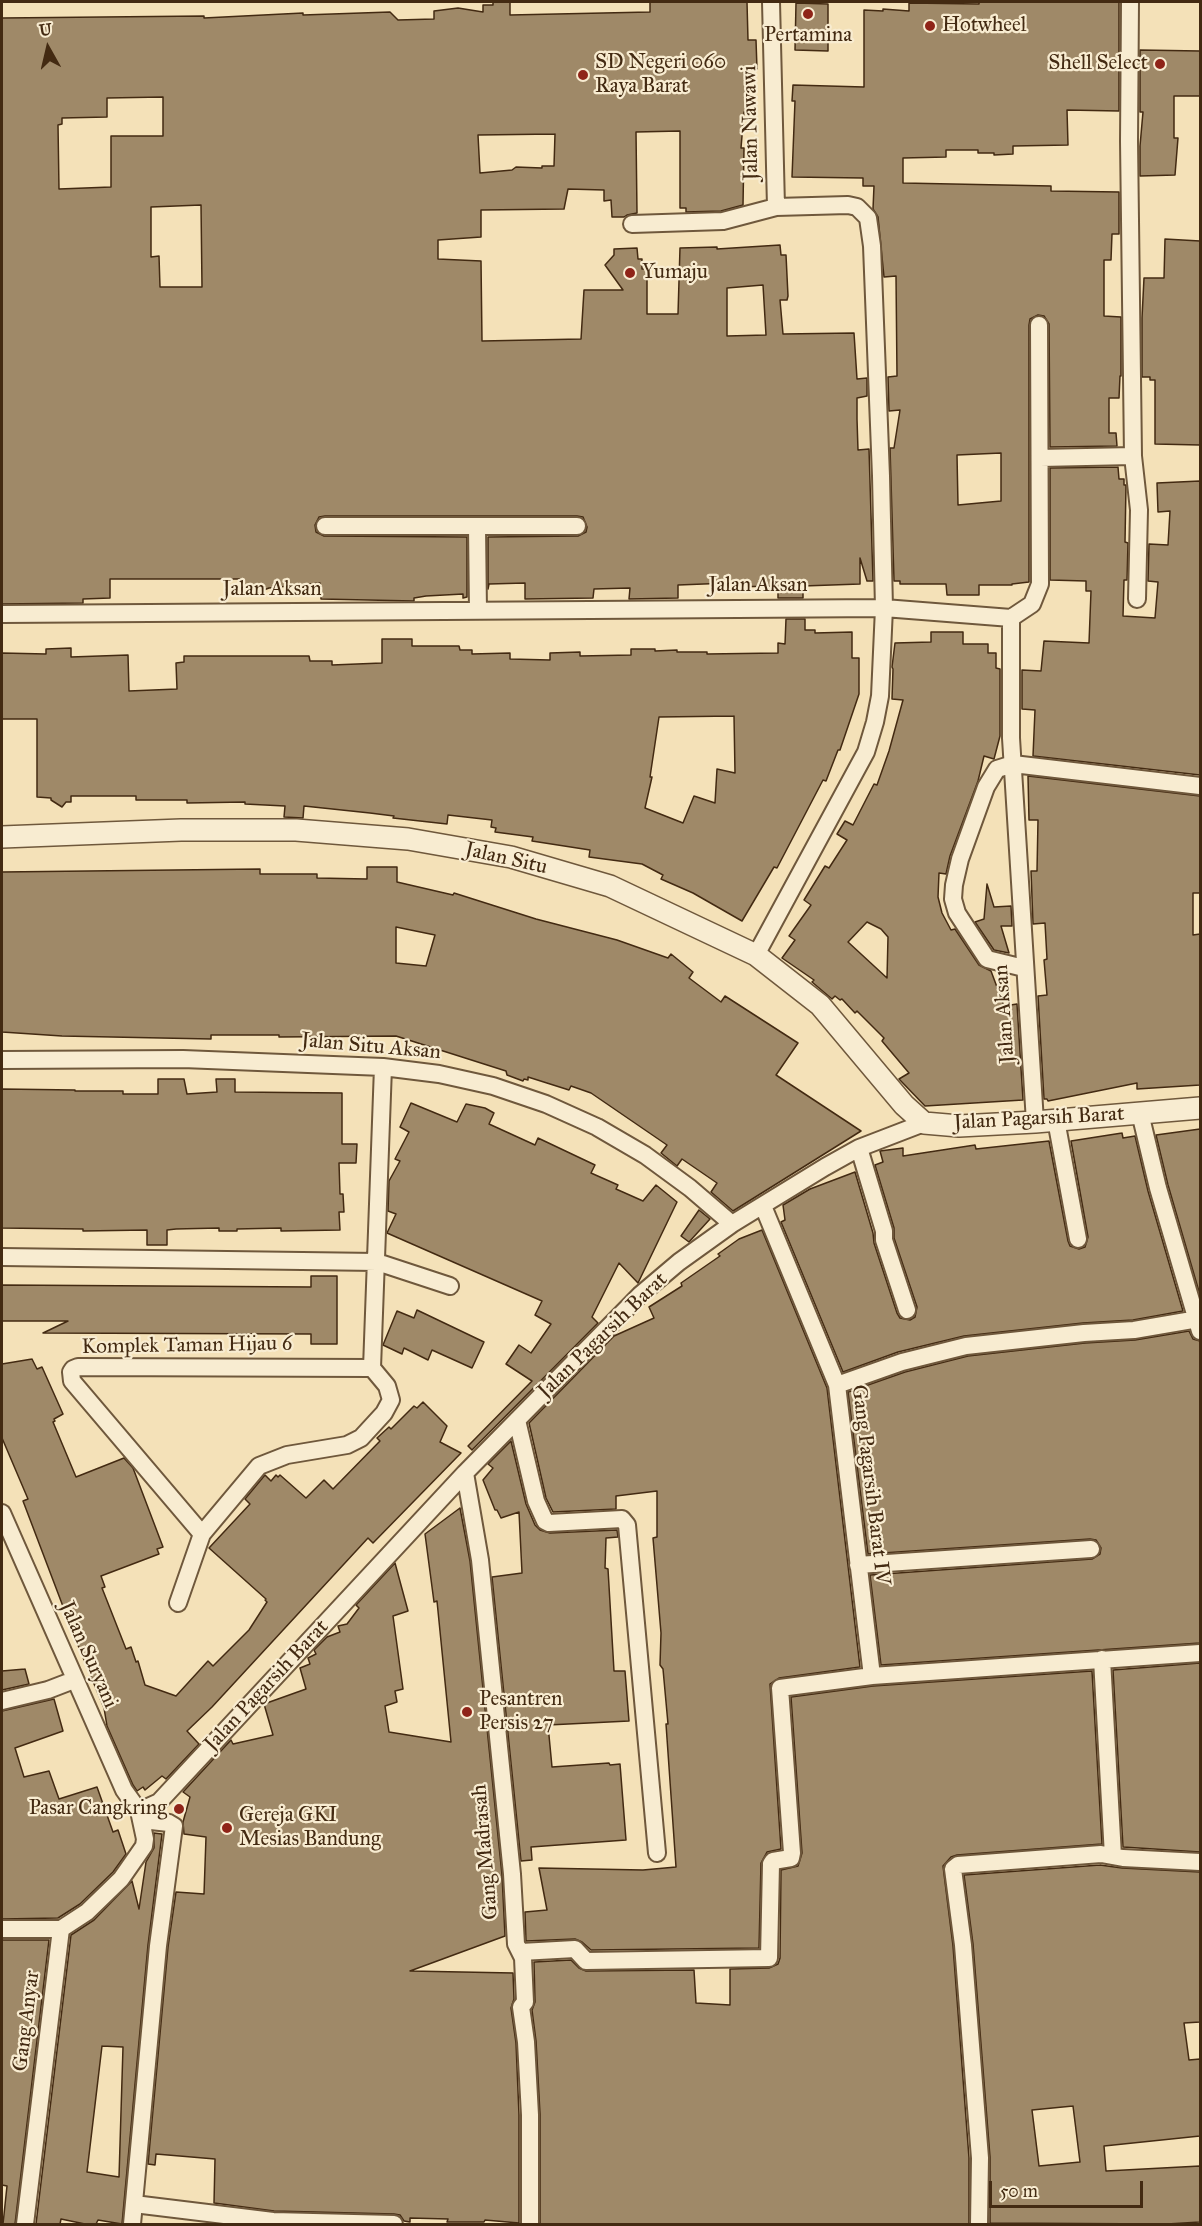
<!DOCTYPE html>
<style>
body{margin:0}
#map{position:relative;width:1202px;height:2226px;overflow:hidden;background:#f4e1b8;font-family:"IM FELL Great Primer",serif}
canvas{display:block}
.frame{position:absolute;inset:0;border:3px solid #432a12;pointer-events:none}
.north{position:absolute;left:18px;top:18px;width:60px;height:60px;-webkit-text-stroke:4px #f8ecd1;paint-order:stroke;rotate:352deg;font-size:16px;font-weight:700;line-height:24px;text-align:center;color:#432a12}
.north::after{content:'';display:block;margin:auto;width:21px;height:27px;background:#432a12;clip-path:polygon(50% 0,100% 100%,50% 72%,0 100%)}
.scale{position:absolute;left:989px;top:2181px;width:154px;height:27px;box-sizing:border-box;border:3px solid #432a12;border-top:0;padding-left:8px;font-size:18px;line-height:21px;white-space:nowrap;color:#432a12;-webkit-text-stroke:4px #f8ecd1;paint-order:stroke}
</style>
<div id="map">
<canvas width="1202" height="2226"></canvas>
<div class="frame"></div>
<div class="north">U</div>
<div class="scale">50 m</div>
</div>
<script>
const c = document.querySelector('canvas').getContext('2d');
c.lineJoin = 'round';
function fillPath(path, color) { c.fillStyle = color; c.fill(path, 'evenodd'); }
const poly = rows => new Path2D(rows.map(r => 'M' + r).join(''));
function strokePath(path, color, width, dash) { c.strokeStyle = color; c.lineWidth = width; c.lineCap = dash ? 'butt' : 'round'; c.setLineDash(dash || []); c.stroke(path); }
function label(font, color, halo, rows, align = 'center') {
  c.font = font + ' "IM FELL Great Primer",serif'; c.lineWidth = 4.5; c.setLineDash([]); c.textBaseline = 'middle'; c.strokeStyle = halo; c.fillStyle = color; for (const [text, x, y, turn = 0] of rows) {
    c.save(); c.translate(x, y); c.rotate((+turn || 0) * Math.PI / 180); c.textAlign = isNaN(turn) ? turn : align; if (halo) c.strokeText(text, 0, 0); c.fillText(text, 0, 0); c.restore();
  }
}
const building = poly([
 [493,2,510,2,510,15,650,12,650,2,747,2,748,40,756,40,757,69,747,69,747,81,745,82,746,112,744,112,741,148,744,148,743,205,721,211,686,212,686,208,680,208,680,131,636,132,637,213,627,215,624,217,612,217,611,200,604,201,604,190,568,189,564,209,481,210,481,237,438,240,438,259,481,261,482,341,581,339,584,290,623,290,605,265,614,255,614,249,637,248,638,259,642,259,642,269,647,269,647,314,678,314,680,248,717,247,717,249,780,245,781,255,786,255,788,296,787,300,780,300,783,334,854,333,857,379,867,378,867,396,857,398,857,419,858,450,869,449,873,581,867,581,860,558,860,584,803,586,803,598,778,598,778,586,729,587,729,583,678,585,678,598,629,599,630,588,594,589,593,598,525,599,525,583,489,584,488,589,488,537,578,536,586,532,587,527,583,517,577,516,325,516,319,517,315,525,316,532,324,536,467,537,467,597,463,598,463,594,426,596,414,598,414,601,321,599,320,583,269,588,253,594,250,588,240,589,240,579,110,579,110,598,83,599,83,603,2,604,2,18,204,16,204,18,303,13,303,15,390,12,398,20,434,19,434,11,458,8,483,12,483,5,493,5,493,2],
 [163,97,163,136,111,136,111,187,59,189,58,125,62,124,62,118,107,117,107,98,163,97],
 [555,134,554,166,542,166,542,168,516,167,512,170,480,173,478,135,555,134],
 [201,205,202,287,160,287,159,256,151,257,151,207,201,205],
 [763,285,766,335,727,336,727,288,763,285],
 [979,2,1119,2,1119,111,1067,110,1068,145,1013,146,1013,154,994,155,994,153,978,153,978,150,946,150,946,157,903,158,903,183,1051,186,1051,191,1119,192,1119,234,1112,234,1111,260,1104,260,1104,316,1121,317,1121,376,1120,376,1119,398,1109,398,1109,433,1116,433,1117,446,1050,447,1049,324,1044,316,1038,315,1030,319,1029,325,1029,582,1012,584,1012,585,979,585,979,595,947,595,946,584,900,584,900,581,894,581,890,448,894,448,900,410,889,411,888,377,897,376,896,276,884,277,878,217,873,209,874,186,863,186,863,178,792,177,795,101,792,101,793,85,864,87,864,10,883,11,883,9,909,11,909,3,979,4,979,2],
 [1001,453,1001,501,958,505,957,455,1001,453],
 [796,3,828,4,828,51,795,50,796,3],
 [1140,50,1200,51,1200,96,1174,96,1174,138,1178,138,1175,175,1140,176,1140,146,1143,112,1140,112,1140,50],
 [1165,239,1200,241,1200,445,1155,444,1155,380,1150,380,1150,377,1142,377,1142,318,1144,278,1164,278,1165,239],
 [1118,467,1119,479,1124,479,1124,485,1126,485,1125,542,1128,543,1127,580,1124,580,1123,616,1155,618,1158,582,1148,581,1149,544,1168,545,1170,511,1158,512,1157,483,1200,481,1200,775,1033,756,1035,710,1022,709,1022,670,1041,671,1044,641,1089,643,1091,591,1086,591,1086,581,1050,580,1050,468,1118,467],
 [786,619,805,619,805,630,815,630,815,633,852,632,852,658,859,658,859,694,840,750,838,750,826,781,823,780,777,868,774,867,742,921,693,893,661,879,663,875,642,864,589,857,590,850,532,841,533,837,495,832,496,828,491,827,492,820,448,815,447,824,393,818,394,816,370,813,304,806,303,818,284,817,285,806,245,804,245,802,187,803,187,800,136,800,136,796,71,796,71,802,66,802,62,807,51,800,51,798,37,797,37,719,2,719,2,653,46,654,46,649,71,648,71,657,128,655,129,691,177,689,176,663,184,662,184,656,309,656,310,661,332,661,332,665,382,663,382,639,412,639,412,646,459,646,460,650,472,650,472,654,510,653,510,659,550,660,550,653,580,652,580,656,631,655,631,649,655,649,655,651,677,650,677,652,707,652,707,654,778,653,778,643,785,644,786,619],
 [734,716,735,773,717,769,715,803,694,796,683,823,645,808,652,777,650,777,659,717,734,716],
 [931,632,963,632,963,644,988,644,988,653,996,653,996,668,1000,669,1000,736,994,759,984,756,978,781,950,856,946,874,939,873,938,897,942,913,951,930,955,929,979,965,991,971,1004,1006,1017,1004,1023,1100,925,1106,899,1079,909,1073,882,1041,884,1038,857,1011,855,1013,842,999,840,1000,835,996,832,999,812,982,814,980,782,958,795,940,789,936,811,905,804,900,825,866,829,868,847,840,837,834,845,821,853,825,874,784,877,785,889,751,903,700,892,699,893,669,892,667,895,643,931,642,931,632],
 [867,922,881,929,888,937,887,978,848,942,867,922],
 [1028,776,1200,796,1200,893,1193,893,1193,935,1200,934,1200,1085,1137,1089,1137,1083,1048,1101,1047,1099,1044,1099,1038,996,1047,995,1044,960,1047,959,1045,923,1033,924,1031,871,1037,871,1038,820,1029,820,1028,776],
 [367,867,397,867,397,882,453,895,454,893,536,919,617,940,668,958,671,954,693,972,689,978,721,1002,725,996,798,1043,776,1075,861,1131,733,1211,711,1192,717,1183,682,1159,677,1166,661,1153,667,1145,591,1093,571,1086,569,1090,528,1077,528,1080,524,1079,523,1081,507,1075,506,1071,396,1036,279,1037,279,1035,211,1035,211,1039,62,1036,2,1032,2,872,260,869,260,874,317,874,317,878,367,879,367,867],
 [396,927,435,935,426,966,396,963,396,927],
 [987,884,994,907,1011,906,1012,926,1001,926,1009,953,994,950,975,922,984,919,987,884],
 [158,1079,184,1079,187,1094,217,1092,216,1079,235,1079,235,1092,342,1093,342,1144,357,1144,356,1163,339,1163,340,1194,343,1194,344,1212,339,1212,340,1230,281,1231,281,1228,237,1229,237,1231,219,1231,219,1228,176,1229,167,1230,167,1245,147,1245,147,1230,83,1231,83,1229,2,1228,2,1089,75,1090,75,1091,123,1091,123,1094,158,1094,158,1079],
 [411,1103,457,1122,466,1104,485,1108,494,1113,489,1124,535,1145,538,1138,595,1165,591,1173,618,1185,616,1189,643,1201,656,1185,677,1202,638,1283,619,1263,592,1317,598,1323,472,1450,468,1446,532,1381,506,1364,519,1345,531,1353,551,1324,535,1315,542,1301,387,1233,396,1214,388,1211,389,1181,400,1161,395,1159,409,1132,400,1127,411,1103],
 [1200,1129,1200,1295,1168,1185,1156,1135,1200,1129],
 [1122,1133,1123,1138,1135,1136,1148,1191,1183,1311,1133,1320,1083,1323,964,1336,898,1352,843,1372,781,1222,785,1220,783,1205,810,1189,855,1172,873,1233,874,1243,897,1313,900,1318,910,1320,915,1317,917,1307,894,1238,894,1228,875,1165,883,1162,880,1151,903,1148,903,1156,975,1145,976,1149,1049,1141,1068,1241,1070,1246,1079,1249,1085,1247,1088,1237,1071,1141,1122,1133],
 [699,1210,710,1219,689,1242,681,1236,699,1210],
 [762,1230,827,1388,860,1667,779,1678,770,1684,781,1849,767,1852,761,1863,759,1948,591,1950,582,1942,575,1939,526,1941,525,1912,547,1910,539,1868,643,1870,676,1867,666,1724,668,1724,663,1669,660,1665,661,1633,653,1538,657,1537,657,1491,616,1496,616,1509,553,1512,546,1498,529,1423,614,1336,654,1318,649,1307,682,1286,681,1283,720,1256,718,1254,739,1239,762,1230],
 [311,1276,337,1276,337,1344,311,1344,311,1334,43,1333,68,1321,2,1321,2,1285,311,1287,311,1276],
 [417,1310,484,1342,472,1368,432,1350,428,1360,404,1348,402,1354,383,1345,397,1311,414,1318,417,1310],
 [1189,1331,1193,1339,1200,1341,1200,1643,881,1665,870,1575,1092,1559,1100,1554,1101,1548,1096,1540,1090,1539,868,1554,848,1392,905,1372,968,1356,1085,1343,1135,1340,1189,1331],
 [32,1359,37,1369,42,1367,63,1414,54,1419,55,1421,53,1422,76,1477,124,1458,133,1468,163,1547,157,1549,159,1554,101,1576,105,1587,102,1588,126,1649,131,1647,136,1662,138,1661,145,1685,176,1696,208,1661,213,1666,249,1630,267,1602,265,1600,266,1599,209,1548,250,1504,245,1499,265,1475,271,1481,276,1475,278,1477,280,1475,306,1498,324,1480,333,1489,380,1441,377,1438,389,1427,391,1429,414,1406,417,1408,423,1402,447,1426,440,1442,461,1453,373,1543,368,1538,212,1707,187,1731,199,1744,166,1779,162,1776,145,1790,143,1787,137,1791,133,1785,107,1726,104,1708,75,1638,23,1501,28,1499,2,1438,2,1364,32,1359],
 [511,1441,526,1504,535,1525,540,1530,550,1533,617,1530,618,1537,606,1538,605,1568,608,1569,614,1671,625,1671,629,1721,548,1725,552,1767,609,1763,610,1765,620,1764,626,1840,531,1847,532,1860,521,1861,492,1577,522,1573,519,1512,501,1518,497,1510,495,1510,483,1480,493,1468,488,1464,511,1441],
 [460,1508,470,1561,502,1875,505,1936,410,1971,513,1973,514,1999,511,2008,516,2043,519,2115,519,2223,485,2220,484,2222,447,2222,448,2219,410,2218,410,2222,404,2221,400,2215,394,2214,274,2211,214,2203,215,2159,156,2154,155,2165,148,2164,168,1947,176,1892,204,1894,206,1837,184,1834,183,1822,190,1797,183,1792,231,1740,233,1744,273,1735,264,1704,306,1689,300,1668,310,1664,308,1658,316,1654,314,1650,327,1637,340,1632,338,1626,347,1624,359,1608,356,1605,395,1563,408,1611,393,1616,403,1689,395,1691,397,1702,385,1706,389,1732,451,1742,437,1601,434,1602,425,1534,460,1508],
 [1200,1663,1200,1852,1123,1847,1113,1670,1200,1663],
 [25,1669,29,1684,2,1690,2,1671,25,1669],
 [1092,1671,1102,1844,957,1855,951,1857,943,1866,953,1946,969,2158,969,2224,540,2224,540,2114,536,2041,532,2010,535,2002,534,1962,571,1960,579,1968,586,1971,694,1970,696,2003,730,2005,730,1969,769,1968,778,1964,780,1958,781,1870,798,1866,802,1853,791,1697,873,1686,1092,1671],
 [54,1699,63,1731,15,1748,24,1777,49,1771,59,1799,97,1787,113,1832,118,1830,126,1854,113,1872,80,1904,58,1918,2,1919,2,1711,54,1699],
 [154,1833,162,1834,148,1945,122,2224,98,2220,96,2224,85,2224,61,2219,60,2224,36,2224,71,1935,94,1920,132,1881,139,1909,146,1862,154,1848,154,1833],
 [102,2046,123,2047,119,2177,87,2172,102,2046],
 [1100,1865,1122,1868,1200,1872,1200,2022,1184,2023,1189,2060,1200,2059,1200,2136,1104,2146,1106,2171,1200,2166,1200,2222,1167,2224,990,2223,990,2157,973,1944,964,1875,1100,1865],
 [1073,2106,1080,2162,1039,2166,1032,2110,1073,2106],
 [2,1940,49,1940,15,2224,3,2224,7,2186,2,2185,2,1940]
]);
fillPath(building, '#9f8968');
strokePath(building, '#432a12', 1.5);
const minor = poly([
 [771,2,776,207],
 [1130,2,1129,141,1133,456,1139,510,1137,599],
 [632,224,723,221,776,207,848,205,857,207,868,218,872,246,881,476,884,608,880,696,875,722,866,752,756,955],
 [1040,458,1133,456],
 [325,526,577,526],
 [477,527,478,611],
 [2,614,884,608,1011,618],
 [1011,618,1011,738,1035,1122],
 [1011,618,1032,604,1040,584,1039,325],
 [1024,968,987,959,957,913,953,899,954,885,960,859,986,787,997,769,1013,764,1200,786],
 [2,1060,183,1059,383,1067,439,1074,493,1086,546,1104,597,1127,645,1155,690,1188,732,1224],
 [1140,1113,1158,1188,1200,1331],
 [1056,1120,1078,1239],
 [859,1148,884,1231,884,1240,907,1310],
 [763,1206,837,1385,872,1676],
 [2,1257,377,1262,450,1286],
 [837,1385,902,1362,966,1346,1084,1333,1134,1330,1198,1319],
 [517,1420,536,1501,545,1521,549,1523,622,1519,627,1525,657,1853],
 [465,1473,480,1560,512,1874,516,1944,523,1958,525,2002,521,2007,526,2042,530,2115,530,2224],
 [2,1513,124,1790,139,1811,145,1839,144,1846,121,1879,87,1912,61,1929,2,1929],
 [202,1534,72,1381,71,1372,73,1369,78,1367,372,1368],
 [858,1565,1091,1549],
 [178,1603,202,1534,259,1466,287,1455,347,1445,361,1438,384,1413,391,1400,387,1386,372,1368,383,1067],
 [1102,1659,1113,1856],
 [2,1701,48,1690,74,1680],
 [139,1811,159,1802,465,1473,640,1295,679,1262,732,1224,825,1167,859,1148,924,1123],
 [521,1952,575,1949,586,1961,769,1958,771,1864,773,1861,791,1858,792,1853,780,1688,872,1676,1200,1653],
 [134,2204,273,2221,394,2224],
 [25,2224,61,1929],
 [132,2224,158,1946,174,1826,169,1823,142,1820],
 [979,2224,980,2158,963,1945,953,1869,958,1865,1101,1854,1123,1858,1200,1862]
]);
const tertiary = poly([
 [2,837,181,830,296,830,408,839,511,857,610,886,756,955,820,1005,904,1105,924,1123,959,1126,1035,1122,1200,1108]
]);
strokePath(minor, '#6f583c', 20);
strokePath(tertiary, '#6f583c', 24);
strokePath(minor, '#f8ecd1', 16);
strokePath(tertiary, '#f8ecd1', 21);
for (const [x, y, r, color] of [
 [808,14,6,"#8f2418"],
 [930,26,6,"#8f2418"],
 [1160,64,6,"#8f2418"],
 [583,75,6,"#8f2418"],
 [630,273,6,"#8f2418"],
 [467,1712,6,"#8f2418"],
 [179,1809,6,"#8f2418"],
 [227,1828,6,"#8f2418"]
]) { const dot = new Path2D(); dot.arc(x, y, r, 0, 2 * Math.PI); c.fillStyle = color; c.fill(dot); strokePath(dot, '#f8ecd1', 2); }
label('21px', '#432a12', '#f8ecd1', [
 ["Hotwheel",942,26],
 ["Pertamina",808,36,"center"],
 ["SD Negeri 060",595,63],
 ["Raya Barat",595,87],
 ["Shell Select",1148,64,"right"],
 ["Yumaju",642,273],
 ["Pesantren",479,1700],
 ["Persis 27",479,1724],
 ["Pasar Cangkring",167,1809,"right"],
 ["Gereja GKI",239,1816],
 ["Mesias Bandung",239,1840]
], 'left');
label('21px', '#432a12', '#f8ecd1', [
 ["Jalan Nawawi",751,123,-91],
 ["Jalan Aksan",758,586],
 ["Jalan Aksan",272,590],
 ["Jalan Situ",506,859,13],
 ["Jalan Aksan",1005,1014,-94],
 ["Jalan Situ Aksan",371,1047,5],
 ["Jalan Pagarsih Barat",1039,1119,-3],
 ["Jalan Pagarsih Barat",603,1336,-44],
 ["Komplek Taman Hijau 6",187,1346,-1],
 ["Gang Pagarsih Barat IV",870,1485,83],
 ["Jalan Suryani",88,1655,66],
 ["Jalan Pagarsih Barat",267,1686,-47],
 ["Gang Madrasah",486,1852,-95],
 ["Gang Anyar",27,2021,-83]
]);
</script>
